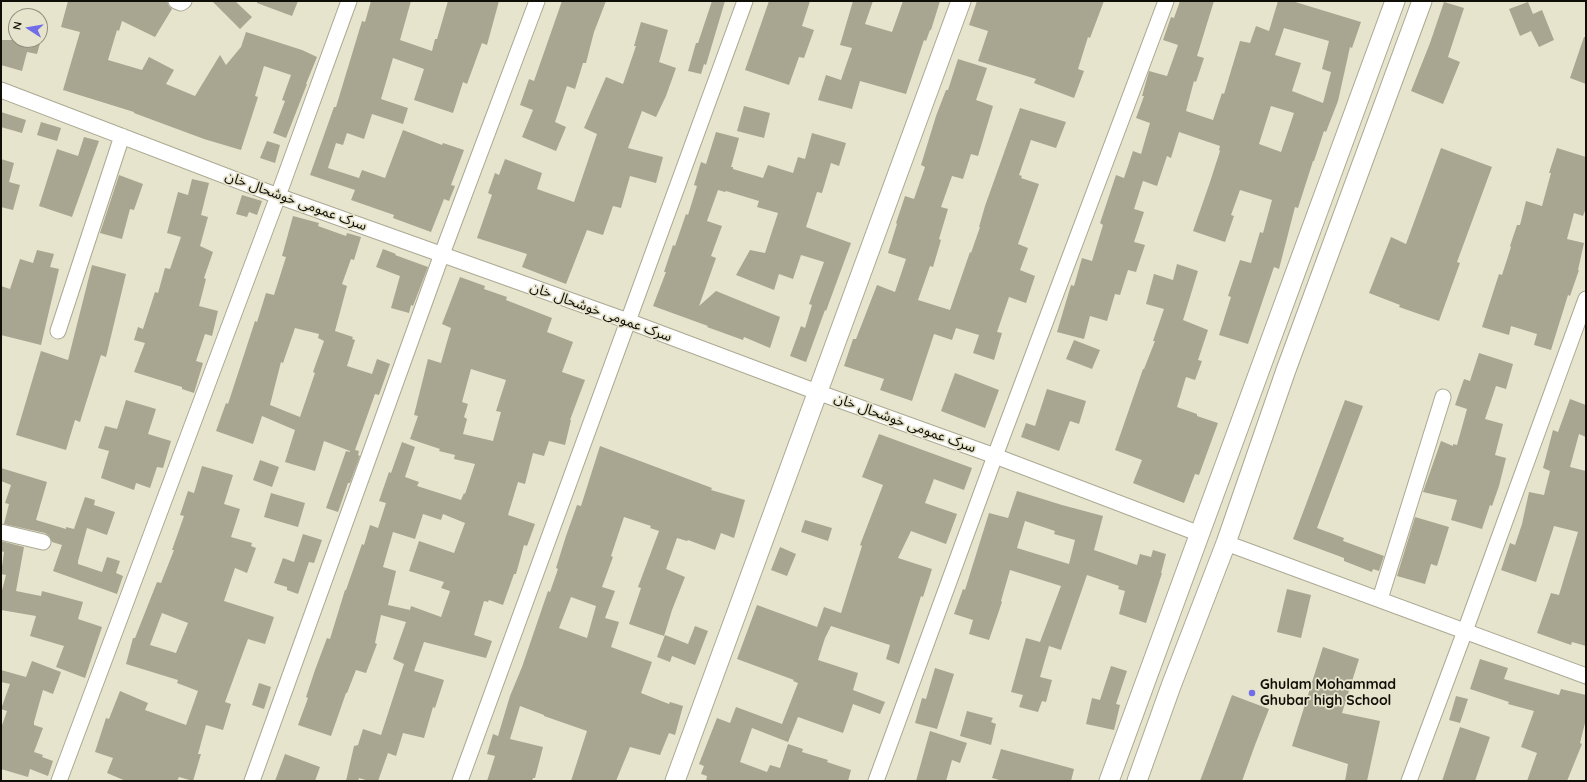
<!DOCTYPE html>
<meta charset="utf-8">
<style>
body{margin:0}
#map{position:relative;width:1587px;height:782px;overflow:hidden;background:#e7e4cd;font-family:Quicksand,sans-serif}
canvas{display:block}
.frame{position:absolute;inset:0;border:2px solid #100f07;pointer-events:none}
.north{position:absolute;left:8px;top:8px;width:40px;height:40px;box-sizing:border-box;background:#e7e4cd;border:1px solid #918f7e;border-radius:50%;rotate:282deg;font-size:11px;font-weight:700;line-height:16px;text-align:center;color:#100f07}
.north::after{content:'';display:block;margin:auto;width:14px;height:18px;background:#716ce7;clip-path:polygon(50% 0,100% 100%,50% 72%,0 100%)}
</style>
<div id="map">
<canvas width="1587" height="782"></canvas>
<div class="frame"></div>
<div class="north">N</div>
</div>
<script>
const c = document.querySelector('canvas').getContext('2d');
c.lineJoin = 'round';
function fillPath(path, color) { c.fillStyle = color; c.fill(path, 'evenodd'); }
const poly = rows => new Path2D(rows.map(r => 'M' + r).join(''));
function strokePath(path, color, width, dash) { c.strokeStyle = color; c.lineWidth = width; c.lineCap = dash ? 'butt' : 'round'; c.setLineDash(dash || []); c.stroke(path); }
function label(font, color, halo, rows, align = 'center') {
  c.font = font + ' Quicksand,"Noto Sans Arabic",sans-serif'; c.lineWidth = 3.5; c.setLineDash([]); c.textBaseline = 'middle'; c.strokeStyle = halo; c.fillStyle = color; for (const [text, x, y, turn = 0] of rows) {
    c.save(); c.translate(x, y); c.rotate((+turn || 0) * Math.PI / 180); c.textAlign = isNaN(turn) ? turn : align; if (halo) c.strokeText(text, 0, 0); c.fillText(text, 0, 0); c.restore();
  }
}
fillPath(poly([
 [68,1,167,1,169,6,172,9,155,37,122,21,119,31,117,30,108,60,142,70,149,57,174,70,166,84,195,96,220,55,226,65,241,47,246,32,302,50,317,57,306,84,307,84,286,138,273,133,285,101,282,100,291,75,264,66,255,96,258,97,241,150,204,139,134,113,134,112,63,90,80,32,61,27],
 [212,1,235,1,252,17,240,29],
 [257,1,298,1,292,16,257,3],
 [371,1,411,1,400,40,432,51,435,39,437,39,448,1,499,1,487,45,482,43,467,84,463,82,453,113,414,100,424,69,393,58,381,99,408,108,403,124,372,114,364,139,347,133,343,145,336,143,328,168,359,178,362,170,385,178,403,130,442,145,443,143,464,150,451,185,455,186,449,201,444,199,431,232,393,218,394,215,351,200,355,190,310,175,334,107,336,107,362,21,365,22],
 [562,1,606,1,594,32,586,63,583,63,575,89,567,86,555,122,566,127,556,151,522,137,533,110,520,105,529,79,534,81],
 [712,1,725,1,706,65,704,64,701,74,688,71,696,43,698,43],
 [769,1,810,1,802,26,814,30,804,58,799,57,789,85,745,70],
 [853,1,873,1,865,24,892,32,903,1,940,1,931,30,930,30,926,41,924,40,906,94,860,81,852,109,818,100,826,75,841,80,852,48,840,45],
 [977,1,1104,1,1090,38,1088,37,1078,69,1084,71,1074,98,1034,83,1036,79,978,61,988,31,969,25],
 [1180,1,1214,1,1197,56,1204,58,1196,82,1194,81,1186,111,1213,120,1222,93,1224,94,1240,41,1250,43,1256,26,1269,31,1278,1,1292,1,1361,22,1352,48,1350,47,1338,101,1326,132,1324,131,1314,161,1313,161,1298,208,1295,207,1279,269,1274,267,1248,344,1219,335,1231,297,1228,296,1240,260,1251,263,1260,232,1263,233,1272,200,1240,190,1231,215,1234,216,1225,242,1193,231,1210,182,1220,151,1219,150,1220,146,1179,132,1171,158,1167,156,1157,186,1143,181,1134,209,1144,212,1134,242,1145,245,1136,272,1128,270,1120,295,1115,294,1107,321,1090,316,1084,339,1057,332,1071,285,1074,286,1082,258,1092,261,1103,225,1100,223,1116,175,1124,178,1133,151,1141,154,1150,123,1136,118,1144,96,1142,96,1149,71,1167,76,1178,45,1163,40,1171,17,1174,18],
 [1284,28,1329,41,1322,69,1331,72,1323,103,1292,91,1301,63,1275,55],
 [1271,106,1294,113,1281,152,1259,144],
 [1444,2,1464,8,1448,57,1460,62,1443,104,1411,91,1430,43],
 [1528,2,1533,14,1542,10,1554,40,1539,47,1531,31,1520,36,1509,9],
 [641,22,668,30,659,62,676,68,666,96,656,117,642,111,628,148,663,157,656,183,630,176,621,208,613,206,603,235,587,230,566,284,522,267,527,254,477,238,492,195,488,193,495,173,499,175,505,159,542,173,537,189,574,202,597,134,584,128,606,77,623,84,636,46,634,46],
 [1584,37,1586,37,1586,84,1570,78],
 [1,40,41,40,37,54,27,52,22,71,1,65],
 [958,59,987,68,976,100,993,106,978,156,971,154,963,179,952,176,941,207,948,209,939,239,941,240,933,267,930,266,918,300,950,310,970,252,971,253,980,227,979,227,985,206,1020,108,1066,122,1056,148,1031,140,1019,175,1022,176,1021,178,1039,184,1018,244,1028,248,1020,270,1035,276,1026,303,1009,297,997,332,1002,333,994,360,973,353,979,335,956,328,952,340,934,334,912,401,880,390,884,379,844,366,853,339,856,339,877,285,895,292,906,259,888,253,897,224,896,223,905,196,914,199,925,167,921,165,936,116,946,90,948,90],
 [744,106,770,113,764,138,737,131],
 [1,112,26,120,22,133,1,127],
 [41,122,61,128,57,141,37,135],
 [716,132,739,138,731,167,733,167,733,169,763,178,768,165,793,173,798,157,805,159,812,133,846,143,839,166,831,163,822,193,817,192,806,227,851,243,826,311,825,310,806,362,790,356,801,326,805,328,812,305,809,304,824,262,801,255,793,279,779,274,774,290,736,275,750,250,765,253,778,213,757,207,759,201,726,191,725,192,718,190,707,221,722,226,711,256,716,258,699,306,716,291,780,317,770,348,744,337,743,340,707,327,708,326,653,306,666,272,664,272,673,245,675,246,686,214,688,215,697,186,694,185,701,162,706,164],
 [84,137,99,141,72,217,39,206,57,149,78,156],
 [267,141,280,145,275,163,260,158],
 [1441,148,1492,167,1457,262,1460,263,1439,321,1399,307,1400,305,1369,293,1391,237,1406,244],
 [1557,148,1586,157,1586,208,1583,216,1574,213,1567,239,1584,243,1578,270,1579,270,1570,296,1568,295,1551,350,1534,345,1537,334,1511,326,1509,335,1482,327,1499,274,1502,275,1511,247,1510,246,1517,225,1520,225,1526,201,1542,206,1551,173,1549,173],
 [1,159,14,163,9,182,20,185,13,210,1,207],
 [119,175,143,184,134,210,130,209,122,239,100,233],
 [192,179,209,183,201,215,208,217,200,246,213,252,204,278,206,279,199,306,218,311,212,336,205,334,196,361,203,363,194,393,182,389,182,387,134,372,145,343,134,340,138,327,143,329,155,292,158,293,165,268,170,269,181,237,167,233,178,192,188,195],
 [242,195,262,201,257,215,249,212,247,217,236,214],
 [293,216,319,223,318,226,346,236,347,233,361,237,354,260,351,259,342,284,347,286,335,331,353,337,352,339,355,340,347,366,372,374,377,359,390,364,379,395,375,394,355,450,359,451,358,455,360,456,350,483,348,483,338,512,326,508,346,451,350,452,350,451,324,441,315,471,285,462,295,430,262,416,253,444,216,431,226,403,228,404,255,321,257,322,266,293,274,295,286,257,282,256],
 [295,328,319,334,318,338,324,341,313,372,315,373,300,417,270,405,281,362,283,363],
 [383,249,396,254,395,255,428,267,413,306,411,305,409,313,391,308,400,276,376,267],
 [37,250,54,254,50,267,59,269,41,345,1,335,1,286,10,289,20,259,33,263],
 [1177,264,1198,271,1183,320,1208,330,1198,360,1202,361,1195,380,1186,377,1177,407,1197,414,1197,416,1218,423,1199,475,1195,474,1184,503,1133,483,1142,460,1115,450,1143,369,1144,369,1155,341,1153,341,1164,309,1146,304,1154,274,1173,280],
 [92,265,126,274,106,357,101,355,80,422,75,420,66,450,16,435,41,351,68,360],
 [460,277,485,286,484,289,507,297,506,300,552,318,547,332,573,342,562,372,585,380,570,420,571,420,565,445,549,441,544,456,533,453,525,484,518,482,508,515,535,524,527,546,524,545,516,574,514,574,503,605,489,600,488,602,484,601,474,635,492,641,486,658,424,642,414,671,444,680,435,708,433,707,424,738,403,733,396,756,388,753,378,781,369,781,359,778,358,781,346,781,354,746,358,745,363,729,381,735,404,664,393,659,406,622,381,615,375,643,377,644,366,673,356,670,347,693,346,693,331,736,298,725,308,698,306,697,315,670,327,638,330,639,345,590,346,590,362,544,364,545,370,525,378,528,386,503,379,501,389,472,391,473,402,442,415,447,405,477,419,482,417,486,461,500,464,493,465,494,475,464,454,459,455,455,439,451,440,449,410,439,418,416,414,415,428,359,441,363,451,328,442,324],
 [471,369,506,380,496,411,501,412,493,441,463,434,467,419,464,417,468,404,462,402],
 [423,514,441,520,443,514,465,523,454,553,419,541,409,571,444,582,441,588,450,591,441,617,411,606,410,610,388,605,396,571,383,567,393,532,415,539],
 [1074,340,1100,350,1092,369,1066,359],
 [1479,353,1513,364,1506,389,1496,386,1485,419,1503,424,1495,455,1506,458,1499,486,1492,506,1490,505,1482,529,1451,520,1457,500,1423,492,1441,441,1453,446,1453,444,1457,445,1467,409,1455,405,1464,379,1470,381],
 [955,373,999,390,985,428,941,411],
 [1047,389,1086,401,1079,424,1070,421,1059,451,1021,437,1026,423,1035,426],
 [1570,399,1586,405,1586,437,1579,434,1570,467,1586,471,1586,646,1572,642,1571,645,1537,633,1551,593,1559,595,1578,532,1554,526,1536,582,1501,570,1510,543,1515,545,1522,524,1529,492,1544,495,1550,471,1543,468,1553,430,1558,432],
 [126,400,156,409,148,434,171,441,163,468,157,467,150,488,136,483,134,490,101,478,109,451,98,448,105,426,117,429],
 [1345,400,1363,406,1317,528,1344,538,1343,541,1384,556,1379,571,1373,569,1372,572,1344,561,1344,558,1293,539],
 [879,434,972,468,964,490,934,479,925,503,957,514,946,544,911,531,898,558,932,569,923,597,921,596,899,664,886,659,890,645,831,626,825,638,818,660,858,673,853,690,885,702,880,714,853,704,843,733,798,717,788,742,752,728,740,762,767,772,770,765,780,768,788,744,803,749,802,752,828,760,827,762,851,770,848,781,706,781,707,776,701,774,704,766,699,764,717,718,730,723,736,707,782,724,798,683,793,681,794,680,737,659,757,605,817,627,824,607,841,613,862,546,860,545,883,485,862,477],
 [600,446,712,488,711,490,745,500,734,538,721,533,715,550,688,540,687,541,677,538,666,569,685,577,672,610,664,636,629,624,641,588,638,587,659,531,650,528,651,526,624,517,611,556,613,557,602,587,615,591,605,618,619,622,611,647,652,662,641,693,669,704,670,702,683,706,675,735,669,733,660,755,630,747,616,781,571,781,587,731,544,716,544,715,520,706,510,739,543,747,535,778,533,778,532,781,487,781,495,756,487,754,493,734,498,736,510,696,522,667,548,591,550,592,558,569,556,568,566,536,577,505,581,506],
 [571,597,596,606,587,638,559,628],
 [260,460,279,467,272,487,253,480],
 [202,466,233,475,224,504,240,509,231,537,252,543,251,546,256,548,247,573,235,568,224,601,274,617,265,644,248,639,225,702,231,704,223,730,206,725,198,754,201,754,193,781,179,777,177,781,126,781,107,773,113,758,95,752,106,718,109,719,120,691,148,703,145,710,186,725,198,691,177,683,178,680,126,664,133,638,135,638,157,582,161,583,174,550,172,550,184,516,180,515,188,491,194,493],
 [162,613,188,623,176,653,150,645],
 [1,468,47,482,36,520,66,529,66,527,74,529,85,497,95,500,94,505,115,512,107,535,87,528,78,561,78,564,102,572,107,557,120,561,116,573,123,576,117,594,53,571,62,545,52,542,49,536,45,533,4,524,9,504,5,503,11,485,1,481],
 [1017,491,1062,505,1103,516,1094,550,1137,565,1140,554,1151,557,1153,550,1166,554,1161,573,1162,573,1146,623,1119,614,1125,591,1118,589,1119,586,1087,575,1061,650,1049,646,1040,677,1052,680,1046,702,1042,701,1038,712,1019,707,1023,695,1011,692,1026,638,1040,642,1061,586,1010,570,1001,601,1002,602,989,640,969,634,973,620,954,614,963,589,965,590,989,513,1008,518],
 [1025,521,1055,531,1054,534,1075,540,1069,564,1017,548],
 [271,493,305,503,298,527,264,517],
 [1415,517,1449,527,1437,566,1431,564,1425,584,1397,576],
 [805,520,832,528,828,541,801,532],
 [303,534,322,540,314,563,309,562,298,594,287,590,287,587,274,583,283,558,294,562],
 [1,541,24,547,16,591,41,596,42,591,83,602,78,619,102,627,85,678,56,667,64,646,30,636,36,616,1,610,1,594,6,575,1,574,4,552,1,551],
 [780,547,796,554,787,576,771,570],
 [1287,589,1311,595,1301,638,1277,632],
 [695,626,708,631,695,665,672,656,670,662,657,657,665,635,688,644],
 [1323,647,1359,659,1342,713,1380,721,1367,781,1345,781,1348,764,1292,746],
 [1480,659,1508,668,1504,679,1559,695,1561,689,1586,695,1586,719,1580,743,1582,744,1567,781,1527,781,1537,753,1521,747,1534,711,1508,704,1509,702,1470,689],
 [32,661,61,672,53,694,43,690,34,722,34,725,43,728,34,752,43,755,42,757,53,761,48,776,30,769,28,777,1,769,1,728,7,711,1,709,10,684,1,682,1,670,26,677],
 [1111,666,1127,671,1116,704,1120,705,1114,730,1086,724,1092,698,1100,700],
 [935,668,954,674,937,729,915,723,922,698,926,699],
 [259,683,271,687,264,709,252,705],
 [1232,695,1269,709,1255,745,1242,781,1200,781],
 [1456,696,1468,699,1460,723,1449,720],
 [967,711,993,718,991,722,996,724,991,745,960,736],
 [1460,727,1490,737,1475,781,1442,781],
 [930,731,967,743,960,763,952,760,946,781,916,781],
 [1001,749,1074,769,1071,781,1003,781,992,778],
 [285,754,320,767,315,781,275,781]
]), '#a8a590');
const minor = poly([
 [176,1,181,3,184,1],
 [1,90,278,196,628,321,817,392,995,456,1200,534],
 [58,331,122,136],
 [1,532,43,542],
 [1226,543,1586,676],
 [1380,599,1443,397],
 [59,781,278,196,349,1],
 [252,781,442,254,537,1],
 [460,781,745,1],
 [876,781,995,456,1166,1],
 [1409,781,1465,631,1586,299]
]);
const tertiary = poly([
 [675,781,961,1],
 [1109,781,1395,1],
 [1137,781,1171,686,1226,543,1286,370,1422,1]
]);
strokePath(minor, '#aba993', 17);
strokePath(tertiary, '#aba993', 21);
strokePath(minor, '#fff', 15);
strokePath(tertiary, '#fff', 19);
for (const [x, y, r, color] of [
 [1252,693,4,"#716ce7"]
]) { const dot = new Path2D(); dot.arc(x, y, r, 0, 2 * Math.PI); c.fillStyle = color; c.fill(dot); strokePath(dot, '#e7e4cd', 1.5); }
label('14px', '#100f07', '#e7e4cd', [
 ["سرک عمومی خوشحال خان",296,201,20],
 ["سرک عمومی خوشحال خان",601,312,20],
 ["سرک عمومی خوشحال خان",905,423,20]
]);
label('bold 14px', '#100f07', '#e7e4cd', [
 ["Ghulam Mohammad",1260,685],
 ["Ghubar high School",1260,701]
], 'left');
</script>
